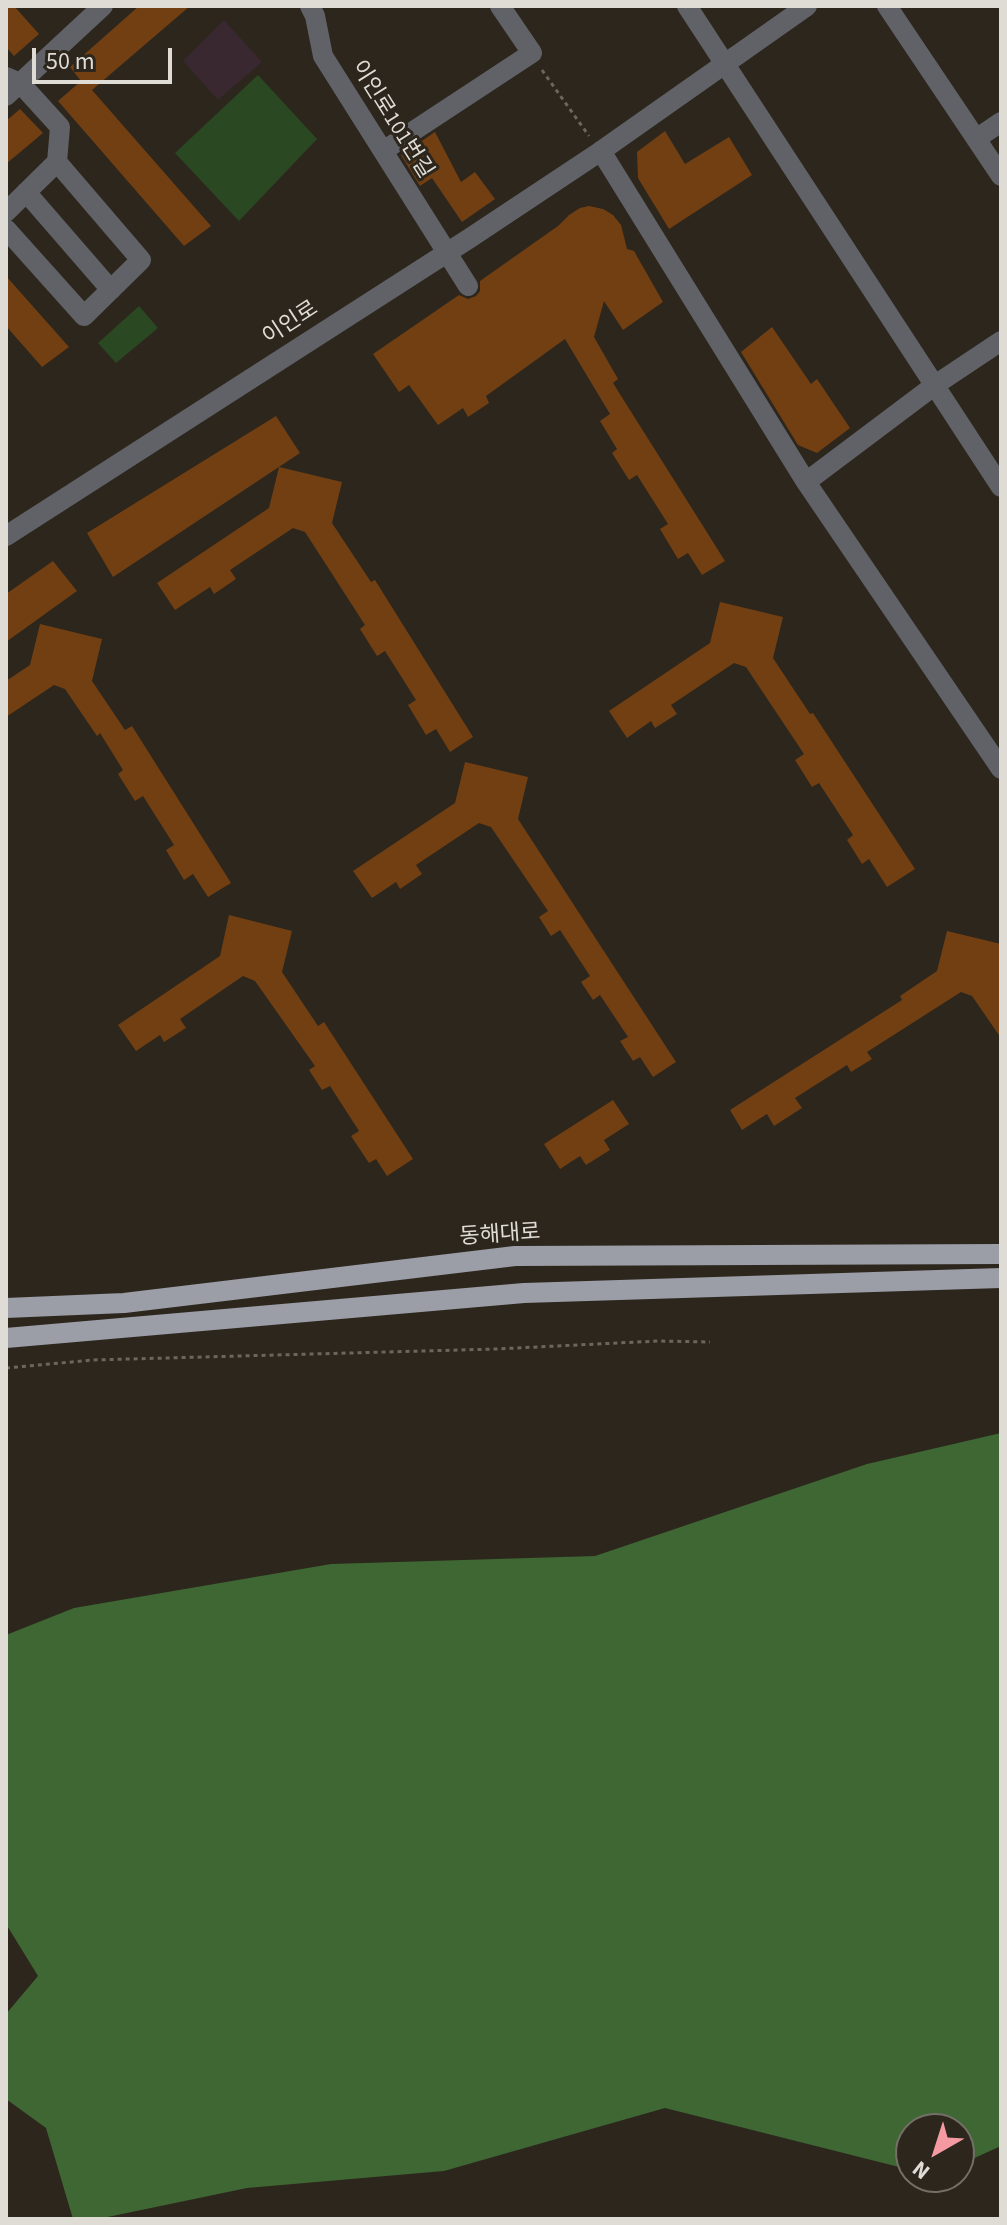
<!DOCTYPE html>
<meta charset="utf-8">
<style>
body{margin:0}
#map{position:relative;width:1007px;height:2225px;overflow:hidden;background:#2c261d;font-family:"Source Sans 3",sans-serif}
canvas{display:block}
.frame{position:absolute;inset:0;border:8px solid #dfdcd6;pointer-events:none}
.north{position:absolute;left:895px;top:2113px;width:80px;height:80px;box-sizing:border-box;background:#2c261d;border:2px solid #746f67;border-radius:50%;rotate:219deg;font-size:22px;font-weight:700;line-height:32px;text-align:center;color:#dfdcd6}
.north::after{content:'';display:block;margin:auto;width:28px;height:36px;background:#f49aa0;clip-path:polygon(50% 0,100% 100%,50% 72%,0 100%)}
.scale{position:absolute;left:32px;top:48px;width:140px;height:36px;box-sizing:border-box;border:4px solid #dfdcd6;border-top:0;padding-left:10px;font-size:24px;line-height:28px;white-space:nowrap;color:#dfdcd6;-webkit-text-stroke:6px #2c261d;paint-order:stroke}
</style>
<div id="map">
<canvas width="1007" height="2225"></canvas>
<div class="frame"></div>
<div class="north">N</div>
<div class="scale">50 m</div>
</div>
<script>
const c = document.querySelector('canvas').getContext('2d');
c.lineJoin = 'round';
function fillPath(path, color) { c.fillStyle = color; c.fill(path, 'evenodd'); }
const poly = rows => new Path2D(rows.map(r => 'M' + r).join(''));
function strokePath(path, color, width, dash) { c.strokeStyle = color; c.lineWidth = width; c.lineCap = dash ? 'butt' : 'round'; c.setLineDash(dash || []); c.stroke(path); }
function label(font, color, halo, rows, align = 'center') {
  c.font = font + ' "Source Sans 3","Noto Sans KR",sans-serif'; c.lineWidth = 6; c.setLineDash([]); c.textBaseline = 'middle'; c.strokeStyle = halo; c.fillStyle = color; for (const [text, x, y, turn = 0] of rows) {
    c.save(); c.translate(x, y); c.rotate((+turn || 0) * Math.PI / 180); c.textAlign = isNaN(turn) ? turn : align; if (halo) c.strokeText(text, 0, 0); c.fillText(text, 0, 0); c.restore();
  }
}
fillPath(poly([
 [224,20,262,62,218,100,183,61]
]), '#3a2831');
fillPath(poly([
 [258,75,317,139,239,221,175,153],
 [139,306,158,328,116,363,98,343]
]), '#2a4922');
fillPath(poly([
 [1001,1433,1001,2146,959,2165,959,2129,911,2129,911,2170,665,2108,444,2171,247,2188,98,2219,73,2219,46,2128,6,2099,6,2014,38,1976,6,1924,6,1635,74,1608,331,1564,595,1556,867,1464]
]), '#3e6733');
fillPath(poly([
 [6,6,14,6,39,34,14,56,6,47],
 [139,6,190,6,92,90,211,226,184,246,58,101,81,81,70,67],
 [20,109,43,133,6,164,6,121],
 [665,131,685,164,729,137,752,175,669,229,638,178,637,152],
 [435,132,461,182,475,172,495,199,462,222,432,178,420,186,401,155],
 [589,206,603,209,613,215,621,225,627,249,634,251,663,302,623,330,604,301,594,337,618,379,613,383,725,561,702,575,688,553,678,559,660,529,668,524,637,475,629,480,612,453,617,449,600,421,610,414,565,339,486,396,489,403,468,417,463,408,438,425,409,385,399,392,373,354,459,295,468,299,476,296,480,291,480,281,558,226,569,215,580,208],
 [6,276,69,347,42,367,6,326],
 [772,327,811,384,817,379,850,428,817,453,798,445,741,352],
 [276,416,300,453,113,577,87,533],
 [279,467,342,482,332,523,371,582,375,580,473,737,450,752,436,729,426,735,408,705,416,700,385,651,377,656,360,629,365,625,305,532,293,528,230,570,236,579,214,594,210,587,175,610,157,583,269,508],
 [53,561,77,591,6,642,6,594],
 [720,602,783,617,773,658,810,714,813,713,915,869,887,887,869,859,862,864,847,840,853,835,819,783,812,787,795,760,804,754,746,667,734,663,671,705,677,714,655,728,651,721,627,738,609,711,710,643],
 [40,624,102,639,92,681,125,730,132,726,231,883,208,897,193,874,184,880,166,850,174,845,143,796,135,801,118,774,123,770,100,733,97,736,65,689,54,685,6,717,6,681,30,665],
 [465,762,528,777,518,819,676,1062,653,1077,640,1057,633,1061,620,1041,628,1037,600,995,593,1000,581,982,590,976,560,930,551,936,539,917,548,911,491,827,479,823,416,865,422,874,400,889,396,882,372,898,353,871,455,803],
 [229,915,292,931,282,972,318,1026,324,1022,413,1159,387,1176,376,1159,369,1163,351,1136,359,1131,330,1086,322,1090,309,1070,315,1066,255,981,243,976,180,1019,186,1028,164,1042,160,1035,136,1051,118,1025,220,956],
 [947,931,1001,944,1001,1038,972,996,961,992,867,1052,872,1059,851,1072,847,1065,795,1098,802,1108,774,1126,767,1114,742,1130,730,1110,902,1000,900,996,937,971],
 [613,1100,629,1124,604,1140,610,1150,586,1165,580,1156,560,1169,544,1144]
]), '#723f12');
strokePath(poly([
 [542,70,589,136],
 [6,1368,93,1360,496,1349,658,1341,710,1342]
]), '#6b675f', 3, [4, 4]);
strokePath(poly([
 [310,6,315,16,323,56,468,286],
 [687,6,1001,487],
 [807,6,601,151,806,482,1001,769],
 [887,6,1001,176],
 [6,77,20,83,6,96],
 [976,139,1001,122],
 [383,151,532,53,500,6],
 [26,192,111,290],
 [6,212,57,162,60,127,20,83,103,6],
 [6,229,84,316,141,260,57,162],
 [806,482,935,385,1001,341]
]), '#616267', 20);
strokePath(poly([
 [6,536,470,238,601,151]
]), '#616267', 20);
strokePath(poly([
 [6,1308,124,1303,515,1256,1001,1254],
 [6,1338,524,1293,1001,1278]
]), '#9b9da7', 20);
label('22px', '#dfdcd6', '#2c261d', [
 ["이인로101번길",391,120,58],
 ["이인로",291,324,-33],
 ["동해대로",500,1236,-4]
]);
</script>
